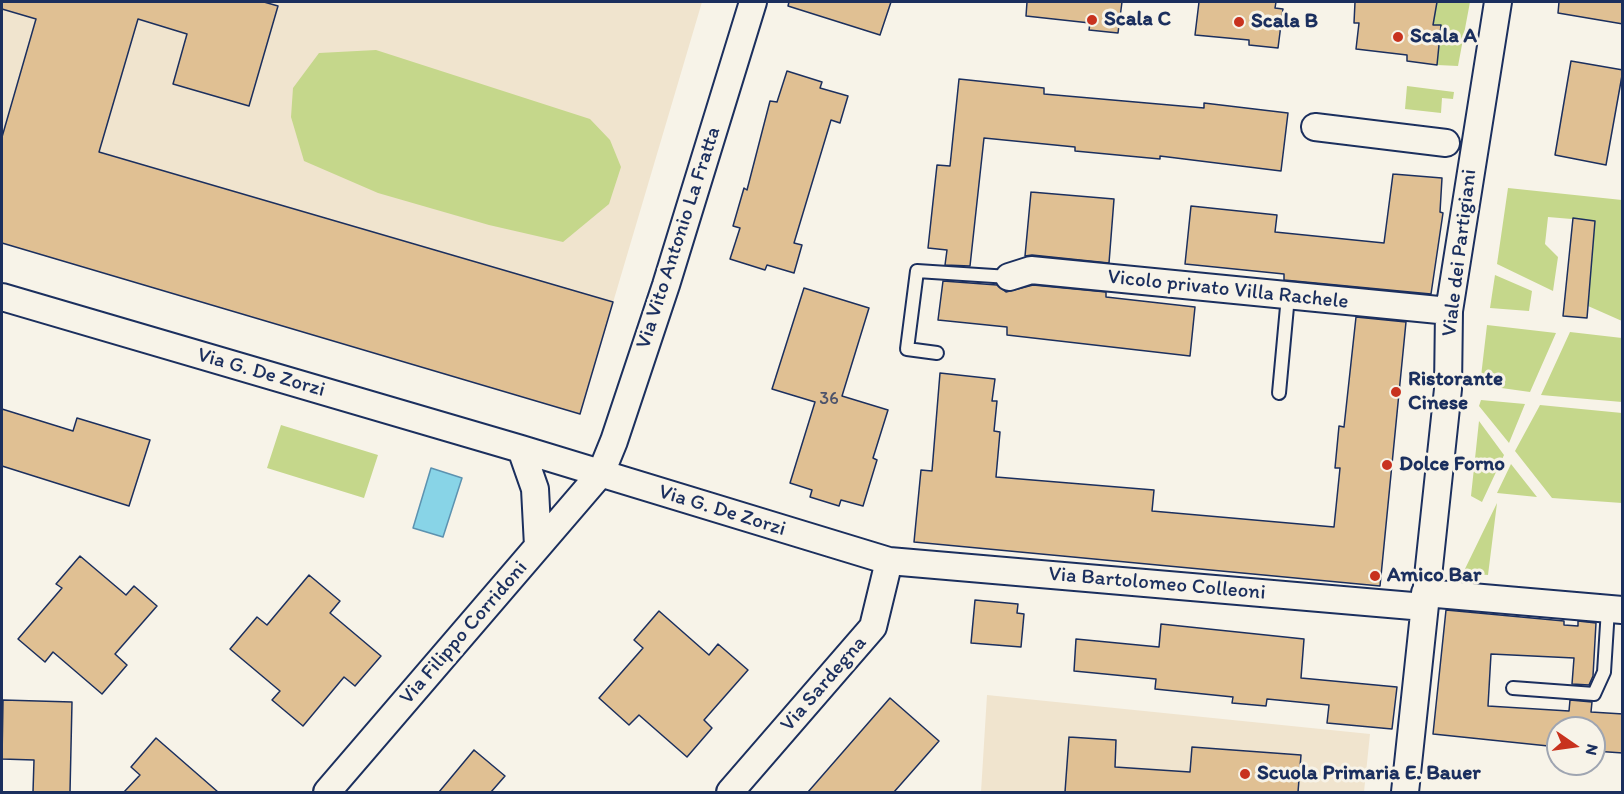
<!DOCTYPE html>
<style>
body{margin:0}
#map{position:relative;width:1624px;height:794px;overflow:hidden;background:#f7f3e8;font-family:Itim,sans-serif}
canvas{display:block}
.frame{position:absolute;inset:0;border:3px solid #1b2f5e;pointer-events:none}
.north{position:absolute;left:1546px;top:716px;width:60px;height:60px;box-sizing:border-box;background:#f7f3e8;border:2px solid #9fa5b1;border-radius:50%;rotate:103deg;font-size:16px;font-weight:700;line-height:24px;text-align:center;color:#1b2f5e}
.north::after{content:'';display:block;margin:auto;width:21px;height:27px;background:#c8321e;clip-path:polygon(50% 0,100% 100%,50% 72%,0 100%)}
</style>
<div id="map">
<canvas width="1624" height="794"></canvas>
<div class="frame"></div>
<div class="north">N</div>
</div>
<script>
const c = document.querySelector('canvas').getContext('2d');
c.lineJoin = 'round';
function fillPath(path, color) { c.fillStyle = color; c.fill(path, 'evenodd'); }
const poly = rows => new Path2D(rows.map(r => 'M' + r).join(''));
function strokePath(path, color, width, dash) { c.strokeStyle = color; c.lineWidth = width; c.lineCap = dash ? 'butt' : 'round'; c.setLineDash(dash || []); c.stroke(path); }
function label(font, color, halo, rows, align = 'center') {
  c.font = font + ' Itim,sans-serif'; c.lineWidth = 6; c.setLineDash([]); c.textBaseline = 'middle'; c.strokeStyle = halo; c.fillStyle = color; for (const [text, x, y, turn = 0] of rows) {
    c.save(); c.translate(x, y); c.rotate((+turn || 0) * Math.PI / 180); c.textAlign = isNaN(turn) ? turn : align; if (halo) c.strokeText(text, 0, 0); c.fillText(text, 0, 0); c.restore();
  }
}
fillPath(poly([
 [2,2,702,2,580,414,2,243],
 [987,695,1370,734,1364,792,981,792]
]), '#f0e4ce');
fillPath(poly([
 [1437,2,1470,2,1458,66,1437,65,1441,26,1433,25],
 [376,50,590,119,610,140,621,167,609,204,563,242,489,225,378,193,304,161,291,117,293,88,319,53],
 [1407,86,1454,92,1453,99,1442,98,1441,113,1405,109],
 [1508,188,1622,200,1622,321,1588,306,1595,221,1548,217,1545,244,1558,257,1553,291,1497,264],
 [1495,275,1532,291,1529,311,1490,308],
 [1487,325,1556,333,1530,392,1480,385],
 [1570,332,1622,338,1622,402,1541,395],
 [1481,400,1525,404,1509,443,1479,406],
 [1540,405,1622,413,1622,503,1552,498,1515,451],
 [1479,421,1504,455,1482,502,1471,496],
 [281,425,378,455,364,498,267,468],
 [1511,464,1537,497,1497,493],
 [1497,503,1488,575,1463,573]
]), '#c5d78b');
const water = poly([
 [431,468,462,478,443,537,413,528,431,468]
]);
fillPath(water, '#88d4e7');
strokePath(water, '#5c92b0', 1.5);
const building = poly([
 [2,2,264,2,278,6,249,106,173,84,187,34,138,19,99,152,613,302,580,414,2,243,2,137,36,19,2,9,2,2],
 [789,2,891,2,880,35,788,6,789,2],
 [1027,2,1122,2,1118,33,1089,30,1090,23,1026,16,1027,2],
 [1199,2,1276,2,1275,8,1283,9,1278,48,1249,45,1249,40,1195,35,1199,2],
 [1355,2,1437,2,1433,25,1441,25,1437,65,1407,61,1407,55,1356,49,1359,23,1354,23,1355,2],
 [1559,2,1623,2,1623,24,1558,13,1559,2],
 [1571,61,1623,70,1606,165,1555,155,1571,61],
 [787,71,822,82,820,88,848,96,840,123,831,120,794,243,802,245,794,273,767,265,765,270,730,259,740,228,733,226,744,188,747,190,770,101,777,102,787,71],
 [959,79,1044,88,1044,94,1204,108,1204,103,1288,113,1281,171,1160,156,1160,159,1075,151,1075,147,984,138,970,266,945,265,947,250,928,248,937,165,950,166,959,79],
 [1393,174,1442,178,1440,212,1443,213,1431,294,1284,280,1284,274,1185,264,1191,206,1277,215,1275,232,1384,243,1393,174],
 [1031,192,1114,199,1109,263,1032,255,1025,256,1031,192],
 [1573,218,1595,221,1587,318,1563,316,1573,218],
 [943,281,997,285,1006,292,1033,285,1106,292,1106,297,1195,307,1190,356,1007,335,1007,327,938,320,943,281],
 [804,288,869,308,842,396,888,410,873,458,877,460,863,506,841,500,839,506,810,497,812,490,790,483,815,402,772,389,804,288],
 [1356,317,1406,322,1380,586,914,542,921,470,932,471,940,373,995,379,992,401,997,401,994,431,1000,432,996,477,1154,490,1152,511,1334,527,1340,468,1335,468,1339,426,1344,427,1356,317],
 [2,409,73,431,77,418,150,440,129,506,2,466,2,409],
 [80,556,126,595,134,586,157,606,115,654,127,665,102,694,53,652,45,662,18,639,62,588,56,584,80,556],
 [309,575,340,601,330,613,381,656,355,686,344,677,303,726,272,700,280,691,230,649,257,617,267,625,309,575],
 [975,600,1018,604,1017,613,1024,614,1021,647,971,643,975,600],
 [1446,610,1564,621,1564,625,1578,626,1578,621,1596,623,1593,676,1589,685,1572,684,1574,658,1491,654,1488,706,1569,711,1570,700,1592,702,1591,712,1623,714,1623,753,1594,751,1594,728,1558,728,1558,747,1433,734,1446,610],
 [659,611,709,655,718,644,748,670,704,720,712,728,687,757,639,715,629,725,599,698,643,648,634,640,659,611],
 [1161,624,1304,639,1301,678,1397,687,1392,729,1327,723,1329,705,1267,699,1266,706,1232,703,1233,697,1155,689,1156,679,1074,671,1076,639,1159,647,1161,624],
 [890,698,939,741,894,792,808,792,890,698],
 [3,700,72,702,70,792,33,792,34,760,2,759,3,700],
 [1069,737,1116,740,1115,767,1190,772,1192,747,1301,755,1298,792,1065,792,1069,737],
 [156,738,218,792,124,792,140,775,131,767,156,738],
 [474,750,505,776,491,792,439,792,474,750]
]);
fillPath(building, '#e0c093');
strokePath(building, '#1b2f5e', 1.5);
const service = poly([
 [937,353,907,349,917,271,1009,277],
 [1279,393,1288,296],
 [1513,688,1594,694,1604,672,1608,609]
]);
const minor = poly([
 [1315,127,1446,143],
 [1009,277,1031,270,1449,311],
 [2,297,521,449,889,561,1424,607],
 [521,449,535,489,538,546],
 [1425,593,1622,610],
 [327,792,601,473,614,441,666,285,753,2],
 [730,792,873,627,889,561],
 [1405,792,1448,389,1449,311,1498,2]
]);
strokePath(service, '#1b2f5e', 16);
strokePath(minor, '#1b2f5e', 30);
strokePath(service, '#f7f3e8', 12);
strokePath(minor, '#f7f3e8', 26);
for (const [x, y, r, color] of [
 [1092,20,6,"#c8321e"],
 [1239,22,6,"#c8321e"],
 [1398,37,6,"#c8321e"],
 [1396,392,6,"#c8321e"],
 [1387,465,6,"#c8321e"],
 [1375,576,6,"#c8321e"],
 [1245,774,6,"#c8321e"]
]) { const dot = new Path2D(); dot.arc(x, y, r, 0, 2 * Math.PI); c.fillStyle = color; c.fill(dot); strokePath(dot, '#f7f3e8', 2); }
label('18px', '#4c536b', null, [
 ["36",829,399]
]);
label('bold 21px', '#1b2f5e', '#f7f3e8', [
 ["Scala C",1104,20],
 ["Scala B",1251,22],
 ["Scala A",1410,37],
 ["Ristorante",1408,380],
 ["Cinese",1408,404],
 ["Dolce Forno",1399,465],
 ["Amico Bar",1387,576],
 ["Scuola Primaria E. Bauer",1257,774]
], 'left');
label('21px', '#1b2f5e', '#f7f3e8', [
 ["Via Vito Antonio La Fratta",679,238,-72],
 ["Viale dei Partigiani",1460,253,-83],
 ["Vicolo privato Villa Rachele",1228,290,6],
 ["Via G. De Zorzi",261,373,16],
 ["Via G. De Zorzi",722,511,17],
 ["Via Bartolomeo Colleoni",1157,584,5],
 ["Via Filippo Corridoni",464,633,-49],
 ["Via Sardegna",824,684,-49]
]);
</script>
